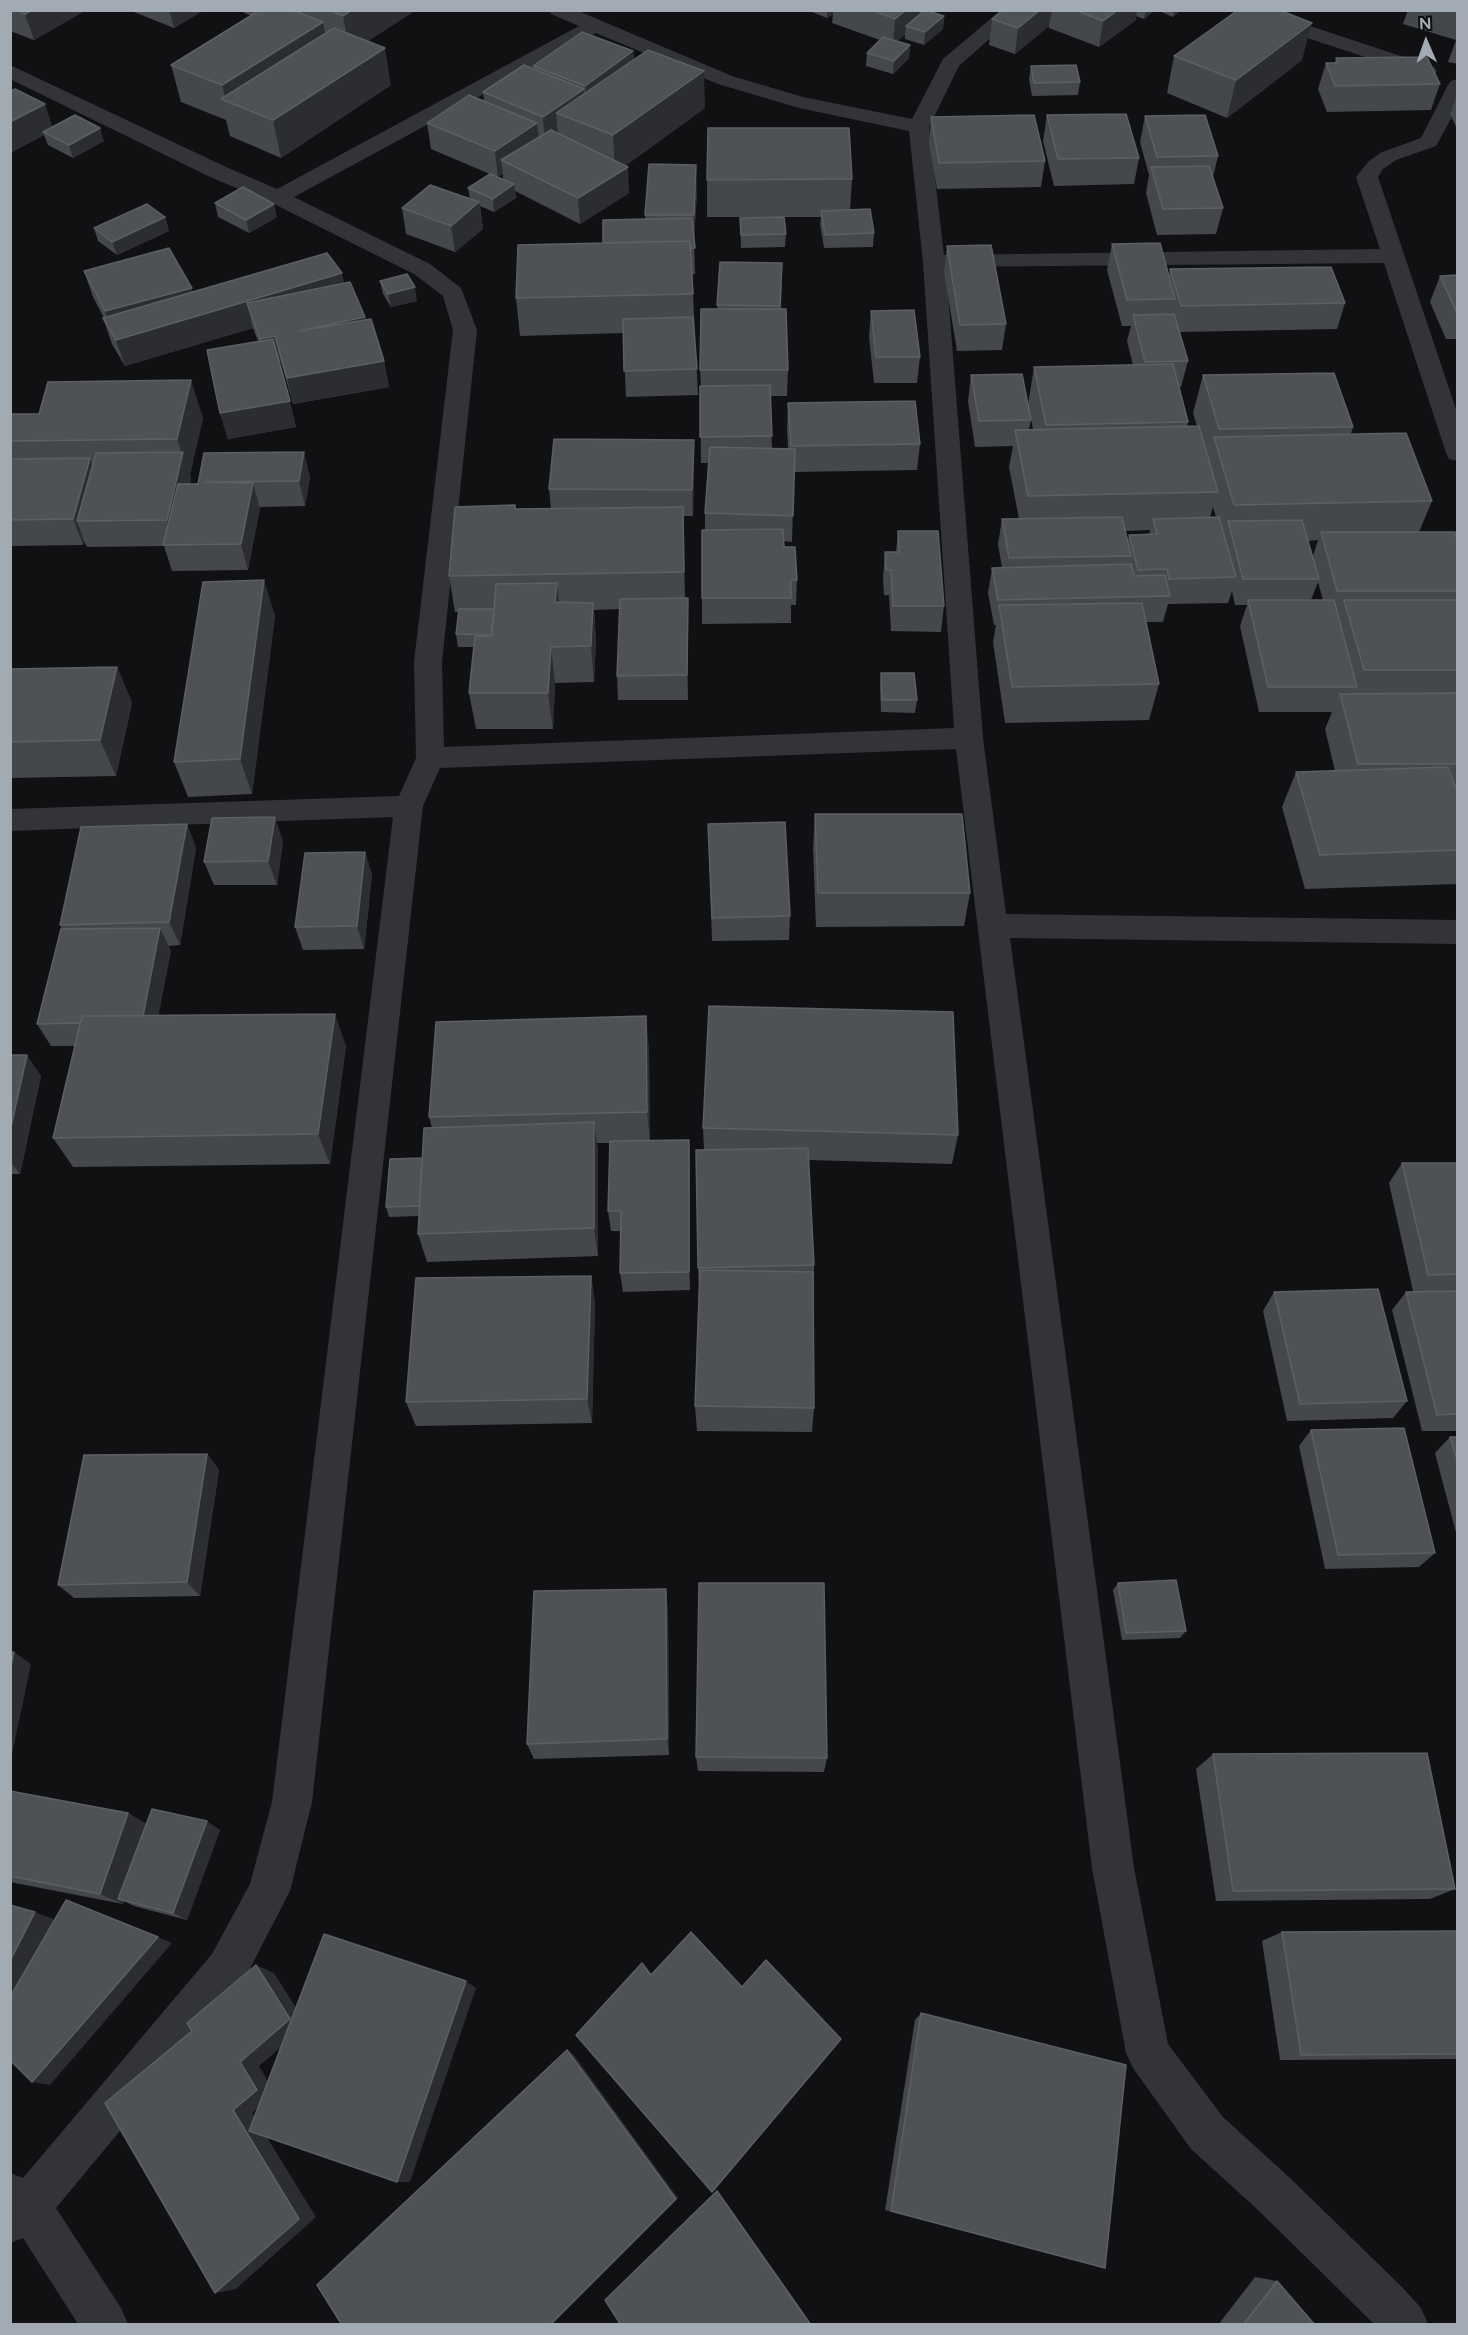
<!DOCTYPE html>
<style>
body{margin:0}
#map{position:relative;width:1468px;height:2335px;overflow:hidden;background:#111113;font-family:Figtree,sans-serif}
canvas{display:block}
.frame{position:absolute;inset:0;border:12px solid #a2abb4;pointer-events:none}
.north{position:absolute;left:1396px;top:12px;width:60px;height:60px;-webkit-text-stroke:4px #0c0d0e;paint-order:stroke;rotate:358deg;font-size:16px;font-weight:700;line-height:24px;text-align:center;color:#a2abb4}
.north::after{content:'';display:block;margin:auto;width:21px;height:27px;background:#a2abb4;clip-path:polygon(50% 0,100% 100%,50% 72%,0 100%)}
</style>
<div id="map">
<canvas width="1468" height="2335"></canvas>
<div class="frame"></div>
<div class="north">N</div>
</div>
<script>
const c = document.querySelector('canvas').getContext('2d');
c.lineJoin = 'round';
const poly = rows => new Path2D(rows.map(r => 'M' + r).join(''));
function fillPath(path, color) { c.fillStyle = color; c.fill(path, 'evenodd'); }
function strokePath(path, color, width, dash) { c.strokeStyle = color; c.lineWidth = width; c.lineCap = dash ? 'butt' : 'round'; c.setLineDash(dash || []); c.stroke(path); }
fillPath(poly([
 [549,10,576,10,732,76,803,97,912,119,943,59,1001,10,1022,10,959,66,929,127,944,255,1380,249,1356,177,1369,161,1382,152,1421,138,1448,85,1451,81,1458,79,1458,106,1436,146,1396,160,1383,169,1378,177,1458,415,1458,461,1449,459,1446,453,1384,263,946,267,983,738,1006,914,1458,920,1458,944,1010,938,1134,1868,1168,2044,1223,2117,1290,2178,1402,2287,1421,2308,1428,2324,1374,2324,1258,2210,1191,2149,1133,2068,1126,2053,1092,1868,956,749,440,768,423,806,312,1802,290,1891,242,1984,56,2208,121,2308,128,2324,78,2324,23,2238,10,2243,10,2173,23,2178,212,1954,250,1884,272,1802,393,817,10,831,10,809,399,796,416,758,414,662,453,330,443,296,414,274,270,202,210,177,10,79,10,65,226,167,277,189,579,26,551,14,549,10],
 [596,33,718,84,799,108,909,131,923,262,954,728,444,747,442,662,477,330,461,288,430,264,294,197,596,33],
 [1232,10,1262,10,1434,67,1437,71,1434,75,1427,77,1420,75,1234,14,1232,10]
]), '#323438');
fillPath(poly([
 [10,10,86,10,34,40,10,31],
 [129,10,204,10,174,28],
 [237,10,416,10,368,41,391,85,281,158,230,136,226,120,181,102,171,65,252,16],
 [807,10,927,10,944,16,943,29,924,45,905,39,905,35,897,41,910,45,909,58,893,74,866,66,867,53,880,40,832,23,833,14,827,18],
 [1003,10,1155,10,1144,19,1136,16,1136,20,1099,47,1049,28,1049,26,1015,54,989,45,992,19],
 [1157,10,1181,10,1173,17],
 [1408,10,1458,10,1458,64,1448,62,1456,40,1403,24],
 [633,51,634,60,705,108,625,166,629,193,580,224,515,191,516,198,494,212,480,206,483,229,455,252,406,234,402,208,470,199,468,188,490,174,431,149,427,123,484,101,483,92,533,69,533,66],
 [503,174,503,180,498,177],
 [1174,56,1302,60,1227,118,1167,93],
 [1336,58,1440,84,1431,110,1327,112,1318,89,1326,63,1335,63],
 [1031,66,1080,82,1078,95,1032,96,1029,79],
 [10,92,45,104,52,127,104,141,73,158,48,145,44,135,10,153],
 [1458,93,1458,131,1450,114],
 [1047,115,1139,158,1134,184,1054,186,1043,141],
 [1145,116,1218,156,1213,177,1223,208,1216,234,1157,235,1146,193,1149,175,1140,142],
 [931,117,1045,161,1041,187,937,189,929,143],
 [852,179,850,210,874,233,873,247,824,248,820,224,821,217,784,217,786,234,785,247,741,248,740,218,779,217,707,217,707,180],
 [697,191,694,240,695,274,692,274,698,395,626,397,623,333,520,336,516,298,603,243,645,219,645,215],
 [215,203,277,217,249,233,218,217],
 [165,217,169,231,117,255,98,241,94,228],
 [1112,244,1169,276,1170,269,1345,303,1337,329,1180,332,1188,361,1181,387,1179,387,1188,422,1187,426,1197,426,1193,413,1203,375,1353,427,1351,434,1432,501,1419,532,1458,541,1458,884,1305,889,1282,807,1296,772,1335,771,1325,729,1332,712,1259,712,1240,626,1247,605,1235,605,1232,591,1228,603,1168,604,1163,622,1146,622,1159,684,1149,720,1005,723,993,642,996,625,994,625,988,593,992,568,1002,568,998,544,1002,519,1019,519,1009,467,1013,446,975,447,968,401,971,375,1031,420,1029,429,1033,429,1028,405,1034,367,1133,365,1127,341,1131,326,1122,326,1107,270],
 [1213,507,1216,517,1210,517],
 [1150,530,1149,535,1129,535,1128,541,1125,531],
 [1318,540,1313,556,1308,541],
 [1318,582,1323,600,1311,600],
 [947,246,1006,324,1002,350,957,351,944,272],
 [720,262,782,263,781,309,788,370,787,396,770,396,772,448,788,449,787,429,788,403,920,444,917,470,794,472,792,542,784,541,784,547,797,580,796,605,791,605,791,623,702,624,702,598,705,530,705,513,708,463,701,463,700,386,701,386,700,370,717,309],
 [84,271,193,292,344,283,365,317,384,361,389,387,293,404,281,362,279,362,296,427,228,439,220,413,258,341,253,328,125,366,112,344,103,318,104,318,93,297],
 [1458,275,1458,339,1446,339,1430,302,1440,276],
 [380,281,417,301,391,307,383,294],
 [871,311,920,357,917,383,874,383,869,337],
 [10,414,203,418,190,474,191,478,190,484,310,477,305,506,260,507,248,570,172,571,164,546,87,547,84,541,83,545,10,546],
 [694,465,693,516,683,516,685,598,688,623,688,700,618,700,617,676,620,609,594,610,596,639,594,682,555,683,553,729,476,729,469,693,474,647,458,647,456,634,459,612,455,612,449,576,515,505,516,509,551,509,549,489],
 [898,531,944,606,941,632,891,631,889,595,884,595,883,578,885,552,896,552],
 [275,616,252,794,188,797,174,762],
 [117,667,132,703,116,776,10,778,10,669],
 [881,673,917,700,915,713,881,712,880,686],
 [815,814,970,893,964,926,816,927,813,848],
 [187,824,196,848,180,945,168,946,171,951,158,1016,346,1046,330,1164,73,1167,53,1138,75,1046,51,1046,37,1024,62,929,60,925],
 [283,841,277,885,214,885,204,862],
 [709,848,790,916,789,940,712,941],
 [365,852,372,875,364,949,303,950,295,927],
 [649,1048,650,1141,690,1161,690,1290,623,1292,620,1273,621,1231,611,1231,608,1211,610,1143,597,1143,598,1152,598,1256,427,1262,418,1234,419,1216,389,1217,386,1207,422,1158,432,1128,429,1117],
 [10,1055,41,1076,20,1174,10,1174],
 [703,1128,958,1135,952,1164,808,1160,814,1265,814,1408,812,1432,697,1431,695,1406,699,1287,698,1268,704,1150],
 [1402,1163,1458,1163,1458,1431,1422,1431,1392,1310,1406,1292,1413,1291,1389,1183],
 [591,1276,595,1303,592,1423,416,1426,406,1402],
 [1274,1292,1407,1401,1393,1418,1287,1421,1263,1311],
 [1311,1430,1435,1553,1419,1567,1325,1569,1299,1446],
 [1450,1437,1458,1437,1458,1540,1435,1453],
 [207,1454,219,1470,200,1596,74,1598,58,1585],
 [1118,1583,1186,1631,1180,1638,1122,1640,1113,1590],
 [668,1608,669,1755,534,1759,527,1744],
 [1213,1754,1455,1889,1430,1899,1216,1901,1196,1769],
 [696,1757,827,1758,824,1772,698,1771],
 [10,1791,128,1813,146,1824,220,1830,187,1920,134,1906,124,1901,123,1904,10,1882],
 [1458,1931,1458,2059,1280,2060,1262,1941,1282,1932],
 [921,2013,1105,2268,885,2210,915,2020],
 [1255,2277,1277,2281,1315,2325,1218,2325]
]), '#44474b');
fillPath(poly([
 [32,10,86,10,34,40,25,14],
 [169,10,204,10,174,28],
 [352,10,416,10,350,53,343,16],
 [827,10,833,10,833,14,827,18],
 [906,10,927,10,906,26,905,35,893,44,895,19],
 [1040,10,1052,10,1049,26,1015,54,1018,28],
 [1118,10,1137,10,1136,20,1099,47,1103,21],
 [1146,10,1155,10,1144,19],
 [1174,10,1181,10,1173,17],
 [944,16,943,29,924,45,925,32],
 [323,22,330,59,226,101,222,85],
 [1312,23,1302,60,1227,118,1236,80],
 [910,45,909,58,893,74,894,61],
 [385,48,391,85,281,158,273,120],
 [633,51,634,77,587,112,585,86],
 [704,71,705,108,615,173,613,135],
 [584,89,586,115,556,113,558,134,545,143,543,117],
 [45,104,53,130,43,132,44,135,10,153,10,122],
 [537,123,540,149,501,160,503,174,498,177,495,151],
 [100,128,104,141,73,158,69,145],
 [696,165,697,191,694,242,694,215],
 [628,167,629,193,580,224,578,198],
 [514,184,516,198,494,212,493,199],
 [479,202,483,229,455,252,451,226],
 [274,204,277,217,249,233,246,220],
 [165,217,169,231,117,255,112,242],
 [342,273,348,300,247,303,253,328,125,366,116,340],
 [415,287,417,301,391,307,388,294],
 [192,288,200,314,114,337,105,311],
 [365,317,370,343,299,331],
 [275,336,281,362,267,365,260,339],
 [384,361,389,387,293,404,287,378],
 [191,380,203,418,190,474,191,478,175,546,167,520,182,454,177,439],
 [290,401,296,427,228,439,220,413],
 [694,440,694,465,693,516,692,490],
 [304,452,310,477,305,506,299,481],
 [90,458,100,484,77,521,84,541,83,545,73,519],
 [253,483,260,509,248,570,241,544],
 [264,580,275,616,252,794,240,759],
 [557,583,561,620,555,602],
 [688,598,688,700,687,675],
 [593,603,596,639,594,682,591,646],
 [551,647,555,683,553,729,548,693],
 [117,667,132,703,116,776,100,740],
 [275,817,283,841,277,885,268,861],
 [187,824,196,848,180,945,169,922],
 [365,852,372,875,364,949,357,926],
 [160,928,171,951,153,1044,141,1022],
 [335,1014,346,1046,330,1164,318,1134],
 [646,1016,649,1048,650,1142,647,1112],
 [27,1055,41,1076,20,1174,10,1161,10,1131],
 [594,1122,598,1152,598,1256,594,1228],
 [689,1140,690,1161,690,1290,689,1272],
 [591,1276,595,1303,592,1423,587,1399],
 [207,1454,219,1470,200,1596,187,1582],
 [666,1589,668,1608,669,1755,667,1739],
 [14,1652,31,1664,10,1764,10,1670],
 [128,1813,149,1825,118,1899,124,1901,123,1904,100,1894],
 [207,1821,220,1830,187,1920,173,1913],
 [35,1912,61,1922,10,2022,10,1961],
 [158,1937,172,1943,50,2085,32,2082],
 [256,1965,274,1973,307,2025,259,2066,275,2093,252,2113,316,2217,236,2289,215,2293,233,2110],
 [466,1981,476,1988,410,2182,397,2182],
 [567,2050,574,2055,678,2198,551,2325,550,2325],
 [717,2191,718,2191,812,2325,811,2325]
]), '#2b2d30');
const building = poly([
 [16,10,32,10,25,14,16,10],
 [260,10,292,10,323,22,222,85,171,65,260,10],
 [329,10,352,10,343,16,329,10],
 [872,10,906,10,895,19,872,10],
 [925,10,944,16,925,32,906,26,925,10],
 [1003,10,1040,10,1018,28,992,19,1003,10],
 [1075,10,1118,10,1103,21,1075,10],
 [1238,10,1279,10,1312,23,1236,80,1174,56,1238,10],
 [334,28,385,48,273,120,221,99,334,28],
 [582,32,633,51,585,86,533,66,582,32],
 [883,37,910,45,894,61,867,53,883,37],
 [648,50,704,71,613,135,556,113,648,50],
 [1427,57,1440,84,1335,86,1326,63,1338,63,1336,58,1427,57],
 [524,65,584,89,543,117,483,92,524,65],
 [1076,65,1080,82,1034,83,1031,66,1076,65],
 [15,89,45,104,10,122,10,92,15,89],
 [469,95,537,123,495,151,427,123,469,95],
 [1126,114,1139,158,1058,159,1047,115,1126,114],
 [75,115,100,128,69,145,43,132,75,115],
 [1034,115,1045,161,939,163,931,117,1034,115],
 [1205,115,1218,156,1157,157,1145,116,1205,115],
 [708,128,849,128,852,179,707,180,708,128],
 [551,130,628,167,578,198,501,160,551,130],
 [649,164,696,165,694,215,645,215,649,164],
 [1209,166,1223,208,1163,209,1151,167,1209,166],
 [490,174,514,184,493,199,468,188,490,174],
 [430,185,479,202,451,226,402,208,430,185],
 [243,187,274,204,246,220,215,203,243,187],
 [147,204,165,217,112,242,94,228,147,204],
 [870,209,874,233,825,235,821,211,870,209],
 [784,217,786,234,741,235,740,218,784,217],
 [692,218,695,248,690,248,690,241,603,243,603,220,692,218],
 [690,241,693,294,516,298,518,245,690,241],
 [1160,243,1175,299,1127,300,1112,244,1160,243],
 [991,245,1006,324,960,325,947,246,991,245],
 [169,248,192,288,105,311,84,271,169,248],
 [327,253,342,273,116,340,103,318,327,253],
 [720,262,782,263,780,306,717,305,720,262],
 [1331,267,1345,303,1181,306,1170,269,1331,267],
 [407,274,415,287,388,294,380,281,407,274],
 [1458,275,1458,313,1457,313,1440,276,1458,275],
 [350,282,365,317,299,331,371,319,384,361,287,378,275,336,260,339,247,303,350,282],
 [701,309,786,309,788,370,700,370,701,309],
 [914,310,920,357,876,357,871,311,914,310],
 [1174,314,1188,361,1145,362,1133,315,1174,314],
 [693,317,697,369,624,371,623,319,693,317],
 [273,339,290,401,220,413,207,350,273,339],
 [1173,364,1188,422,1046,425,1034,367,1173,364],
 [1334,373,1353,427,1219,429,1203,375,1334,373],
 [1022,374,1031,420,979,421,971,375,1022,374],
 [191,380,177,439,10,441,10,414,39,414,48,382,191,380],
 [770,385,772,436,700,437,700,386,770,385],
 [915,401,920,444,791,446,788,403,915,401],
 [1199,426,1218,492,1028,496,1015,430,1199,426],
 [1406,433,1432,501,1234,505,1214,437,1406,433],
 [554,439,694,440,692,490,549,489,554,439],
 [710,447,795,449,793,516,705,513,710,447],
 [183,452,167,520,77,521,96,453,183,452],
 [304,452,299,481,205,482,253,483,241,544,163,545,178,484,198,484,204,453,304,452],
 [90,458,73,519,10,520,10,459,90,458],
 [515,505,515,509,683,507,684,572,449,576,455,507,515,505],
 [1122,517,1131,556,1009,558,1002,519,1122,517],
 [1219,517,1236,577,1169,579,1167,569,1138,570,1129,535,1157,534,1153,519,1219,517],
 [1302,520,1319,579,1243,579,1228,521,1302,520],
 [783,529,784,547,795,547,797,580,791,580,791,598,702,598,702,530,783,529],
 [898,531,938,531,944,606,893,606,891,570,886,570,885,552,899,552,898,531],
 [1321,532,1455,532,1458,541,1458,591,1337,591,1321,532],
 [1131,564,1134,576,1165,575,1170,596,998,600,992,568,1131,564],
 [264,580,240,759,174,762,203,582,264,580],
 [557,583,555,602,593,603,591,646,551,647,548,693,469,693,475,636,492,636,496,584,557,583],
 [688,598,687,675,617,676,620,599,688,598],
 [1248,600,1334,600,1357,687,1268,687,1248,600],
 [1344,600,1458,600,1458,670,1364,670,1344,600],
 [1142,603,1159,684,1012,687,999,605,1142,603],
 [459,609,494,609,491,635,456,634,459,609],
 [117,667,100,740,10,742,10,669,117,667],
 [881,673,914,673,917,700,882,700,881,673],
 [1458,693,1458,764,1358,764,1340,694,1458,693],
 [1448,767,1458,794,1458,850,1320,855,1296,772,1448,767],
 [815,814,962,814,970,893,818,893,815,814],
 [275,817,268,861,204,862,212,818,275,817],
 [785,822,790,916,712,918,708,824,785,822],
 [187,824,169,922,60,925,81,827,187,824],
 [365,852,357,926,295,927,305,853,365,852],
 [160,928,143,1016,82,1016,80,1023,37,1024,61,929,160,928],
 [709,1006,953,1012,958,1135,703,1128,709,1006],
 [335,1014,318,1134,53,1138,82,1016,335,1014],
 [646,1016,647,1112,429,1117,436,1022,646,1016],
 [10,1055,27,1055,10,1131,10,1055],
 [594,1122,594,1228,418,1234,424,1128,594,1122],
 [689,1140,689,1272,620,1273,621,1211,608,1211,610,1141,689,1140],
 [808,1148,814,1265,698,1268,696,1150,808,1148],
 [422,1158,419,1206,386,1207,390,1159,422,1158],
 [1402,1163,1458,1163,1458,1274,1428,1275,1402,1163],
 [700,1270,813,1272,814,1408,695,1406,700,1270],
 [591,1276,587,1399,406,1402,416,1278,591,1276],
 [1378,1289,1407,1401,1300,1404,1274,1292,1378,1289],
 [1458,1291,1458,1414,1437,1415,1406,1292,1458,1291],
 [1404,1428,1435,1553,1338,1555,1311,1430,1404,1428],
 [1450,1437,1458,1437,1458,1463,1450,1437],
 [207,1454,187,1582,58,1585,84,1455,207,1454],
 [1176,1580,1186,1631,1126,1633,1118,1583,1176,1580],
 [699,1583,824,1583,827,1758,696,1757,699,1583],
 [666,1589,667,1739,527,1744,534,1591,666,1589],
 [10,1652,14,1652,10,1670,10,1652],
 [1427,1753,1455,1889,1233,1891,1213,1754,1427,1753],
 [10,1791,128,1813,100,1894,10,1876,10,1791],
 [152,1809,207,1821,173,1913,118,1899,152,1809],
 [66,1900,158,1937,32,2082,10,2060,10,1997,66,1900],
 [10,1905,35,1912,10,1961,10,1905],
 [1458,1931,1458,2054,1301,2055,1282,1932,1458,1931],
 [691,1932,742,1987,766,1960,841,2039,712,2192,576,2035,642,1963,651,1975,691,1932],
 [324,1934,466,1981,397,2182,249,2131,324,1934],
 [256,1965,290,2019,240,2062,257,2090,233,2110,299,2219,215,2293,105,2103,192,2031,187,2023,256,1965],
 [921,2013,1126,2065,1105,2268,891,2211,921,2013],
 [567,2050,676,2199,550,2325,342,2325,317,2285,567,2050],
 [717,2191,811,2325,621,2325,605,2300,717,2191],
 [1277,2281,1315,2325,1243,2325,1277,2281]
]);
fillPath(building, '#4e5256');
strokePath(building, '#5b6065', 1.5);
</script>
